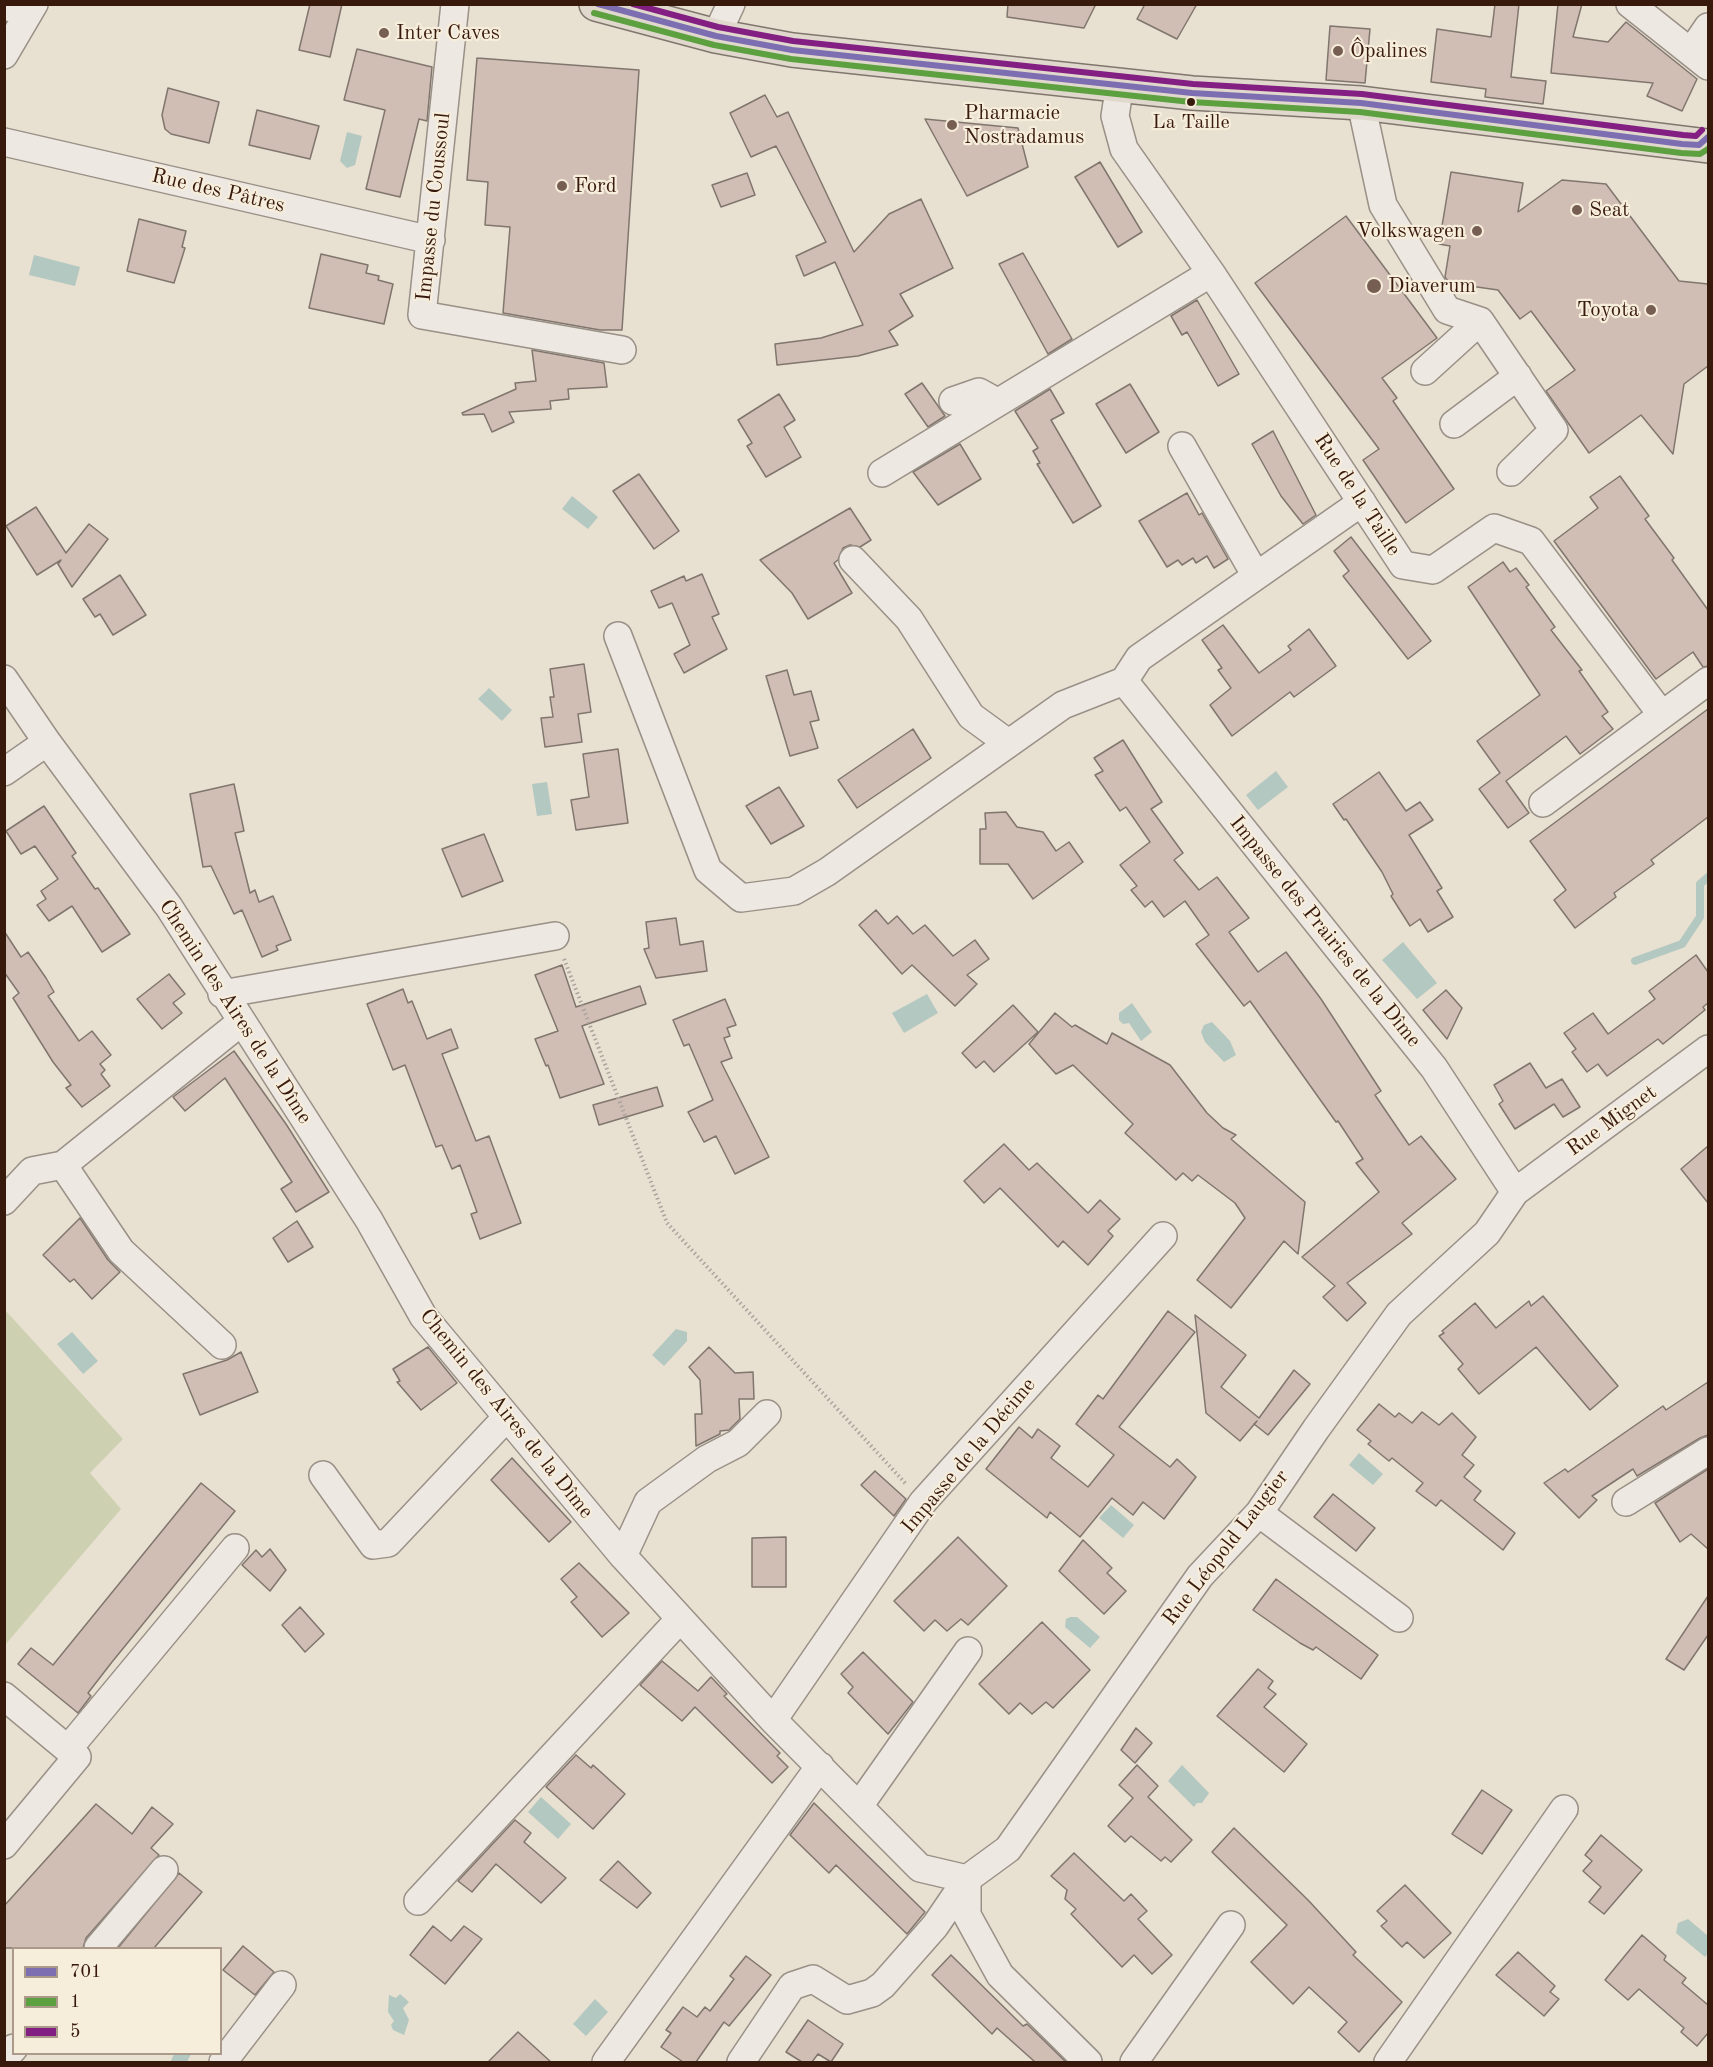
<!DOCTYPE html>
<meta charset="utf-8">
<style>
body{margin:0}
#map{position:relative;width:1713px;height:2067px;overflow:hidden;background:#e8e0d1;font-family:"Old Standard TT",serif}
canvas{display:block}
.frame{position:absolute;inset:0;border:6px solid #381a0d;pointer-events:none}
.legend{position:absolute;left:12px;top:1947px;width:210px;height:108px;box-sizing:border-box;background:#f7eddb;border:2px solid #ab9989;margin:0;padding:8px 10px;list-style:none;font-size:18px;color:#381a0d}
.legend li{display:flex;align-items:center;gap:12px;height:30px}
.legend b{width:30px;border:2px solid #ab9989}
</style>
<div id="map">
<canvas width="1713" height="2067"></canvas>
<div class="frame"></div>
<ul class="legend">
<li><b style="height:8px;background:#7c6eb0"></b>701</li>
<li><b style="height:8px;background:#5da040"></b>1</li>
<li><b style="height:8px;background:#831f82"></b>5</li>
</ul>
</div>
<script>
const c = document.querySelector('canvas').getContext('2d');
c.lineJoin = 'round';
function fillPath(path, color) { c.fillStyle = color; c.fill(path, 'evenodd'); }
const poly = rows => new Path2D(rows.map(r => 'M' + r).join(''));
function strokePath(path, color, width, dash) { c.strokeStyle = color; c.lineWidth = width; c.lineCap = dash ? 'butt' : 'round'; c.setLineDash(dash || []); c.stroke(path); }
function label(font, color, halo, rows, align = 'center') {
  c.font = font + ' "Old Standard TT",serif'; c.lineWidth = 4.5; c.setLineDash([]); c.textBaseline = 'middle'; c.strokeStyle = halo; c.fillStyle = color; for (const [text, x, y, turn = 0] of rows) {
    c.save(); c.translate(x, y); c.rotate((+turn || 0) * Math.PI / 180); c.textAlign = isNaN(turn) ? turn : align; if (halo) c.strokeText(text, 0, 0); c.fillText(text, 0, 0); c.restore();
  }
}
fillPath(poly([
 [5,1310,123,1439,90,1473,121,1509,5,1645]
]), '#ced1b1');
fillPath(poly([
 [347,132,362,136,355,165,347,168,340,161],
 [34,255,80,267,75,286,29,275],
 [572,496,598,517,588,529,562,509],
 [489,688,512,710,502,721,478,699],
 [1276,771,1288,787,1258,810,1246,795],
 [547,782,552,814,537,816,532,784],
 [1403,942,1437,983,1417,999,1382,960],
 [927,994,938,1013,904,1033,892,1013],
 [1132,1003,1152,1032,1141,1041,1129,1023,1123,1024,1119,1020,1119,1013],
 [1212,1022,1230,1041,1236,1055,1224,1062,1205,1042,1201,1032,1204,1025],
 [676,1329,687,1332,687,1341,664,1366,652,1355],
 [72,1332,98,1361,83,1374,57,1344],
 [1359,1453,1383,1474,1373,1485,1349,1465],
 [1111,1505,1134,1525,1123,1538,1099,1518],
 [1070,1617,1077,1617,1100,1637,1090,1648,1065,1627,1066,1619],
 [1182,1765,1209,1793,1202,1803,1197,1803,1194,1807,1168,1781],
 [541,1797,571,1824,558,1839,528,1812],
 [1688,1919,1708,1936,1708,1953,1705,1957,1676,1933,1678,1923],
 [400,1994,409,2002,403,2008,409,2020,404,2035,393,2030,391,2025,394,2021,388,2012,389,1995,396,1998],
 [595,1999,608,2012,586,2036,573,2024],
 [174,2054,191,2054,187,2062,171,2061]
]), '#b3c8c0');
strokePath(poly([
 [1635,961,1682,944,1700,917,1700,884,1708,877]
]), '#b3c8c0', 8);
const building = poly([
 [310,4,342,4,330,57,299,50,310,4],
 [1008,4,1096,4,1084,28,1007,17,1008,4],
 [1145,4,1197,4,1177,39,1137,19,1145,4],
 [1495,4,1519,4,1511,77,1546,81,1543,104,1485,97,1486,89,1431,82,1437,29,1491,37,1495,4],
 [1558,4,1582,4,1573,37,1608,42,1626,22,1697,79,1682,111,1647,96,1653,83,1551,73,1558,4],
 [1330,26,1370,29,1365,83,1326,80,1330,26],
 [357,49,432,67,427,121,419,119,400,197,366,189,385,110,344,100,357,49],
 [477,58,639,70,622,330,600,330,503,313,510,227,485,225,488,182,467,180,477,58],
 [168,88,219,102,209,143,171,134,165,129,162,115,168,88],
 [765,95,777,117,788,112,854,252,889,214,921,199,953,268,900,294,913,316,889,331,898,345,858,356,777,365,775,344,821,338,863,325,835,262,804,276,796,256,826,242,776,146,751,157,730,113,765,95],
 [257,110,319,126,310,159,249,145,257,110],
 [925,119,1018,128,1028,167,967,196,925,119],
 [1100,162,1142,232,1118,247,1075,177,1100,162],
 [1451,172,1523,183,1518,212,1562,180,1606,184,1679,281,1708,284,1708,366,1684,384,1673,454,1641,415,1589,453,1546,391,1575,370,1531,311,1520,319,1498,290,1449,283,1445,277,1450,246,1439,244,1451,172],
 [747,173,755,195,721,207,712,185,747,173],
 [1346,216,1437,338,1382,378,1397,398,1393,401,1454,489,1406,523,1363,460,1379,449,1255,283,1346,216],
 [139,219,186,231,182,247,185,248,174,283,127,271,139,219],
 [1023,253,1072,339,1048,354,999,264,1023,253],
 [321,254,368,265,366,273,379,276,378,280,393,284,384,324,309,308,321,254],
 [1197,300,1239,374,1218,386,1187,332,1182,335,1171,316,1197,300],
 [532,350,604,363,607,387,568,389,569,399,550,401,551,409,509,412,514,422,492,432,484,414,463,415,462,413,516,389,515,383,536,381,532,350],
 [922,383,945,416,928,427,905,394,922,383],
 [1130,384,1159,432,1126,453,1096,404,1130,384],
 [1050,389,1064,413,1051,420,1101,506,1073,523,1037,464,1040,463,1033,451,1038,448,1015,411,1050,389],
 [779,394,795,420,784,427,801,457,766,477,747,446,752,443,738,420,779,394],
 [1273,431,1316,515,1303,524,1281,496,1252,444,1273,431],
 [960,444,981,479,938,505,913,472,960,444],
 [639,474,679,531,654,549,613,491,639,474],
 [1620,476,1649,516,1645,519,1674,558,1672,560,1708,610,1708,666,1703,667,1693,652,1656,679,1554,541,1598,508,1590,497,1620,476],
 [1187,493,1199,515,1202,513,1228,559,1214,568,1207,556,1196,563,1193,558,1182,565,1178,560,1167,567,1139,521,1187,493],
 [36,507,66,553,89,524,108,539,72,587,58,564,61,560,37,575,6,526,36,507],
 [850,508,871,540,860,547,850,545,843,548,838,560,834,563,852,593,808,619,792,593,760,560,850,508],
 [1351,537,1431,641,1408,659,1343,576,1349,571,1334,551,1351,537],
 [1503,562,1510,572,1516,568,1529,585,1526,587,1555,627,1551,630,1582,670,1579,671,1608,712,1602,716,1613,729,1580,754,1566,736,1506,781,1529,813,1508,828,1479,789,1500,773,1477,741,1540,695,1468,587,1503,562],
 [702,574,719,614,712,617,727,649,684,673,674,654,690,645,672,603,659,608,651,591,684,576,686,581,702,574],
 [120,575,146,615,113,635,100,614,95,617,83,599,120,575],
 [1223,625,1259,673,1291,650,1288,646,1309,629,1336,666,1294,697,1290,692,1232,736,1210,705,1231,688,1218,670,1222,668,1202,640,1223,625],
 [584,664,591,712,578,714,582,742,545,747,541,718,553,717,550,697,554,697,550,669,584,664],
 [787,670,794,695,811,691,819,720,810,722,818,748,790,756,766,676,787,670],
 [1708,709,1708,817,1651,860,1654,864,1614,893,1616,897,1575,928,1554,900,1566,890,1530,841,1708,709],
 [913,729,931,758,857,808,838,780,913,729],
 [1123,740,1162,802,1151,809,1183,853,1174,860,1199,890,1217,877,1249,918,1229,932,1258,972,1286,952,1321,999,1381,1091,1375,1095,1409,1145,1421,1136,1456,1179,1402,1223,1412,1234,1347,1283,1366,1303,1347,1321,1323,1297,1335,1286,1302,1257,1379,1192,1356,1163,1363,1159,1338,1121,1336,1122,1250,1001,1244,1006,1196,944,1209,935,1185,901,1164,917,1152,901,1145,907,1131,890,1137,886,1120,865,1150,842,1126,807,1120,811,1095,775,1103,771,1094,758,1123,740],
 [618,749,628,823,576,830,571,800,589,797,583,754,618,749],
 [1379,772,1406,811,1420,802,1433,820,1409,835,1442,888,1437,891,1453,917,1428,932,1420,919,1410,926,1391,896,1393,894,1382,872,1346,819,1344,820,1333,804,1379,772],
 [234,784,244,831,235,833,250,893,255,890,259,902,273,896,291,940,276,946,278,950,262,957,242,910,234,914,211,866,203,867,190,794,234,784],
 [779,787,804,826,771,844,746,806,779,787],
 [44,806,76,853,72,856,95,889,98,888,130,934,102,952,72,906,49,921,37,905,46,899,41,891,58,879,35,846,21,854,6,831,44,806],
 [1006,812,1017,827,1043,832,1056,851,1069,842,1083,862,1033,899,1008,864,980,864,980,829,986,829,985,813,1006,812],
 [484,834,503,881,462,897,442,849,484,834],
 [876,910,888,924,897,916,913,934,925,925,953,956,975,940,989,959,967,975,977,984,955,1006,912,965,902,974,859,925,876,910],
 [676,918,680,945,703,941,707,971,656,978,644,949,649,948,646,922,676,918],
 [4,931,21,957,28,952,46,978,54,992,48,996,79,1041,92,1031,111,1055,100,1064,105,1070,101,1074,110,1086,82,1107,66,1088,71,1085,53,1062,13,998,19,993,4,972,4,931],
 [1696,955,1708,972,1708,1003,1703,1007,1705,1010,1663,1044,1658,1039,1607,1076,1598,1064,1587,1072,1572,1052,1576,1049,1564,1033,1593,1013,1608,1034,1655,999,1649,991,1696,955],
 [562,965,576,1007,640,986,646,1004,582,1026,604,1084,560,1098,548,1065,546,1066,535,1039,558,1031,535,975,562,965],
 [169,974,185,994,173,1003,182,1013,162,1029,137,999,169,974],
 [403,989,408,1003,412,1001,427,1039,451,1029,458,1048,442,1054,476,1141,489,1136,521,1223,480,1239,471,1214,477,1212,460,1165,452,1169,442,1145,436,1147,405,1065,393,1070,367,1004,403,989],
 [1446,990,1462,1008,1447,1039,1423,1010,1446,990],
 [725,999,736,1025,727,1028,730,1036,724,1038,732,1058,721,1062,769,1157,735,1174,716,1136,704,1142,688,1112,713,1100,689,1044,684,1046,673,1020,725,999],
 [1013,1005,1038,1032,994,1072,984,1061,976,1068,962,1053,1013,1005],
 [1055,1013,1072,1027,1075,1025,1107,1044,1112,1033,1170,1065,1207,1113,1223,1128,1236,1135,1231,1139,1305,1202,1298,1254,1284,1241,1231,1308,1197,1280,1245,1218,1235,1203,1198,1175,1192,1181,1183,1173,1176,1180,1125,1133,1133,1124,1073,1065,1056,1074,1029,1044,1055,1013],
 [234,1051,286,1124,329,1192,296,1212,281,1189,292,1182,225,1078,185,1111,173,1097,234,1051],
 [1530,1063,1546,1088,1562,1079,1580,1107,1563,1117,1554,1104,1515,1129,1499,1104,1503,1101,1494,1085,1530,1063],
 [657,1087,663,1106,599,1125,593,1105,657,1087],
 [1004,1144,1029,1170,1037,1163,1088,1213,1100,1200,1120,1219,1108,1231,1113,1236,1088,1265,1063,1241,1058,1247,1000,1188,984,1203,964,1181,1004,1144],
 [1708,1146,1708,1203,1681,1169,1708,1146],
 [80,1218,108,1260,120,1272,92,1299,74,1279,70,1282,43,1255,80,1218],
 [297,1221,313,1247,288,1262,273,1238,297,1221],
 [1543,1296,1618,1386,1590,1410,1536,1347,1479,1394,1458,1369,1463,1364,1439,1336,1444,1333,1442,1331,1475,1303,1496,1328,1529,1301,1531,1306,1543,1296],
 [1168,1311,1195,1332,1119,1427,1170,1467,1177,1459,1196,1477,1164,1519,1143,1502,1133,1515,1112,1498,1080,1537,1050,1512,1047,1518,986,1469,1019,1427,1032,1438,1038,1429,1060,1446,1051,1458,1088,1487,1114,1455,1076,1424,1098,1395,1103,1399,1168,1311],
 [1195,1315,1246,1355,1221,1387,1259,1418,1294,1370,1310,1384,1268,1435,1254,1424,1257,1421,1240,1441,1206,1413,1195,1315],
 [428,1347,457,1383,421,1410,397,1382,400,1381,393,1369,428,1347],
 [709,1347,735,1373,753,1372,754,1399,739,1399,740,1419,729,1430,720,1431,720,1434,696,1446,695,1414,702,1414,700,1380,689,1367,709,1347],
 [241,1352,258,1392,200,1415,183,1374,227,1360,241,1352],
 [1708,1382,1708,1435,1700,1438,1637,1476,1633,1469,1592,1496,1597,1500,1579,1518,1544,1483,1565,1469,1568,1472,1663,1406,1666,1410,1708,1382],
 [1379,1404,1395,1417,1399,1413,1412,1423,1422,1412,1439,1425,1452,1413,1476,1437,1462,1455,1474,1465,1464,1477,1481,1491,1474,1500,1515,1533,1503,1550,1441,1500,1436,1506,1416,1491,1423,1483,1392,1458,1389,1461,1368,1444,1371,1441,1357,1430,1379,1404],
 [512,1458,571,1522,549,1542,491,1480,512,1458],
 [1708,1469,1708,1549,1691,1534,1680,1542,1655,1503,1708,1469],
 [875,1471,906,1499,894,1516,861,1485,875,1471],
 [201,1483,235,1511,112,1662,88,1693,91,1696,78,1713,18,1664,31,1648,53,1665,201,1483],
 [1333,1494,1375,1528,1356,1551,1314,1517,1333,1494],
 [786,1537,786,1587,752,1587,752,1538,786,1537],
 [958,1537,1007,1586,968,1625,961,1619,947,1631,935,1620,924,1631,894,1601,958,1537],
 [1083,1540,1112,1568,1107,1573,1126,1591,1104,1614,1059,1571,1083,1540],
 [270,1549,286,1570,270,1591,242,1565,256,1550,262,1557,270,1549],
 [579,1563,629,1613,602,1637,571,1602,577,1597,561,1579,579,1563],
 [1276,1579,1378,1655,1361,1679,1316,1647,1313,1650,1300,1643,1253,1610,1276,1579],
 [1708,1596,1708,1635,1684,1670,1666,1659,1708,1596],
 [300,1607,324,1634,305,1652,282,1625,300,1607],
 [1042,1622,1090,1670,1053,1708,1046,1702,1032,1714,1020,1703,1009,1714,979,1684,1042,1622],
 [863,1652,913,1702,888,1734,848,1693,853,1687,841,1674,863,1652],
 [662,1661,698,1691,711,1677,727,1694,724,1696,780,1753,777,1756,788,1767,772,1783,695,1707,682,1721,640,1685,662,1661],
 [1258,1669,1273,1681,1268,1688,1276,1694,1264,1707,1307,1744,1284,1772,1217,1716,1258,1669],
 [1136,1728,1152,1743,1135,1763,1121,1750,1136,1728],
 [576,1755,591,1768,593,1765,625,1794,593,1829,546,1787,576,1755],
 [1137,1765,1158,1786,1148,1797,1192,1840,1171,1862,1165,1857,1161,1861,1131,1836,1125,1842,1108,1826,1133,1798,1119,1785,1137,1765],
 [1482,1790,1512,1810,1482,1854,1452,1834,1482,1790],
 [814,1803,925,1912,907,1934,836,1865,829,1873,790,1835,814,1803],
 [96,1804,132,1834,152,1807,173,1824,151,1848,159,1855,86,1938,83,1948,4,1948,4,1906,96,1804],
 [515,1820,531,1833,524,1842,566,1878,541,1903,496,1864,472,1892,458,1881,515,1820],
 [1234,1828,1308,1900,1356,1952,1353,1955,1402,2002,1359,2052,1338,2032,1347,2022,1309,1987,1293,2004,1251,1962,1287,1925,1212,1852,1234,1828],
 [1601,1835,1642,1870,1604,1914,1589,1902,1601,1887,1583,1871,1592,1861,1585,1855,1601,1835],
 [1074,1853,1124,1901,1131,1894,1147,1911,1138,1919,1172,1955,1152,1974,1134,1955,1122,1967,1071,1914,1076,1909,1065,1899,1067,1890,1051,1876,1074,1853],
 [618,1861,651,1893,637,1908,600,1880,618,1861],
 [179,1873,202,1892,154,1948,118,1948,179,1873],
 [1405,1885,1451,1933,1424,1958,1407,1942,1402,1947,1381,1926,1387,1921,1377,1911,1405,1885],
 [433,1926,451,1941,464,1926,482,1939,445,1984,410,1955,433,1926],
 [1642,1935,1666,1956,1664,1960,1686,1978,1682,1983,1708,2005,1708,2033,1697,2046,1681,2032,1684,2028,1639,1989,1628,2000,1605,1980,1642,1935],
 [243,1946,274,1972,255,1995,223,1970,243,1946],
 [1518,1952,1555,1986,1550,1992,1559,1999,1544,2016,1496,1975,1518,1952],
 [951,1955,1023,2026,1027,2024,1066,2062,1035,2062,997,2028,992,2034,932,1975,951,1955],
 [746,1956,771,1975,729,2026,724,2022,696,2062,683,2062,661,2047,671,2033,666,2030,683,2007,697,2017,705,2007,710,2011,734,1979,730,1976,746,1956],
 [808,2020,843,2044,831,2062,818,2054,812,2062,802,2062,786,2052,808,2020],
 [518,2032,551,2062,488,2062,518,2032]
]);
fillPath(building, '#d0bdb3');
strokePath(building, '#80766d', 1.5);
const minor = poly([
 [455,4,422,315,622,350],
 [1630,4,1708,66],
 [4,6,29,12],
 [716,36,731,4],
 [1691,52,1708,27],
 [4,55,34,4],
 [1120,84,1115,116,1124,149,1211,273,1403,565,1433,570,1494,528,1531,541,1662,715,1543,803],
 [1361,103,1383,205,1447,310,1480,321,1554,430,1511,472],
 [4,142,431,240],
 [1425,371,1480,321],
 [953,401,979,392,997,402],
 [1454,424,1518,376],
 [1182,446,1256,576],
 [882,473,1211,273],
 [853,560,909,619,971,716,1008,743],
 [618,636,708,870,741,898,794,891,827,872,1063,705,1124,681,1139,658,1362,502],
 [4,679,47,742,169,907,369,1220,423,1316,623,1556,773,1720,920,1868,967,1879,967,1915,1000,1975,1088,2062],
 [1124,681,1434,1068,1515,1192],
 [1662,715,1708,681],
 [4,772,47,742],
 [222,994,555,936],
 [63,1165,121,1251,222,1345],
 [4,1201,32,1171,63,1165,241,1022],
 [323,1475,373,1545,388,1543,507,1417],
 [1626,1502,1708,1451],
 [1259,1513,1399,1618],
 [623,1556,648,1502,707,1459,738,1443,767,1414],
 [4,1696,77,1757,4,1845],
 [773,1720,923,1502,1163,1236],
 [68,1749,235,1548],
 [859,1806,968,1651],
 [418,1901,680,1619],
 [98,1948,164,1870],
 [4,2059,14,2048],
 [223,2062,282,1985],
 [606,2062,820,1766],
 [741,2062,792,1986,813,1979,847,2000,872,1993,883,1985,935,1926,967,1879,1008,1849,1200,1576,1259,1513,1316,1429,1399,1314,1487,1233,1515,1192,1708,1049],
 [1134,2062,1231,1925],
 [1388,2062,1564,1809]
]);
const major = poly([
 [596,4,716,36,792,50,1192,93,1361,103,1708,146]
]);
strokePath(minor, '#999087', 30);
strokePath(major, '#80766d', 36);
strokePath(poly([
 [564,959,667,1223,906,1484]
]), '#aba49d', 4, [1.5, 3]);
strokePath(minor, '#ede8e1', 27);
strokePath(major, '#e0d8cc', 33);
strokePath(poly([
 [598,4,716,36,792,50,1192,93,1361,103,1682,144,1699,145,1708,137]
]), '#7c6eb0', 6);
strokePath(poly([
 [594,13,714,45,791,59,1191,102,1360,112,1681,153,1700,154,1708,149]
]), '#5da040', 6);
strokePath(poly([
 [633,4,718,27,793,41,1193,84,1362,94,1683,135,1696,136,1702,130]
]), '#831f82', 6);
for (const [x, y, r, color] of [
 [384,33,6,"#765f52"],
 [1338,51,6,"#765f52"],
 [1191,102,5,"#381a0d"],
 [952,125,6,"#765f52"],
 [562,186,6,"#765f52"],
 [1577,210,6,"#765f52"],
 [1477,231,6,"#765f52"],
 [1374,286,8,"#765f52"],
 [1651,310,6,"#765f52"]
]) { const dot = new Path2D(); dot.arc(x, y, r, 0, 2 * Math.PI); c.fillStyle = color; c.fill(dot); strokePath(dot, '#f7eddb', 2); }
label('20px', '#381a0d', '#f7eddb', [
 ["La Taille",1191,123]
]);
label('21px', '#381a0d', '#f7eddb', [
 ["Inter Caves",396,33],
 ["Ôpalines",1350,51],
 ["Pharmacie",964,113],
 ["Nostradamus",964,137],
 ["Ford",574,186],
 ["Seat",1589,210],
 ["Volkswagen",1465,231,"right"],
 ["Diaverum",1388,286],
 ["Toyota",1639,310,"right"]
], 'left');
label('21px', '#381a0d', '#f7eddb', [
 ["Rue des Pâtres",218,191,13],
 ["Impasse du Coussoul",434,207,-84],
 ["Rue de la Taille",1357,495,57],
 ["Impasse des Prairies de la Dîme",1325,932,51],
 ["Chemin des Aires de la Dîme",235,1012,57],
 ["Rue Mignet",1612,1121,-36],
 ["Chemin des Aires de la Dîme",506,1414,51],
 ["Impasse de la Décime",969,1456,-50],
 ["Rue Léopold Laugier",1226,1548,-52]
]);
</script>
